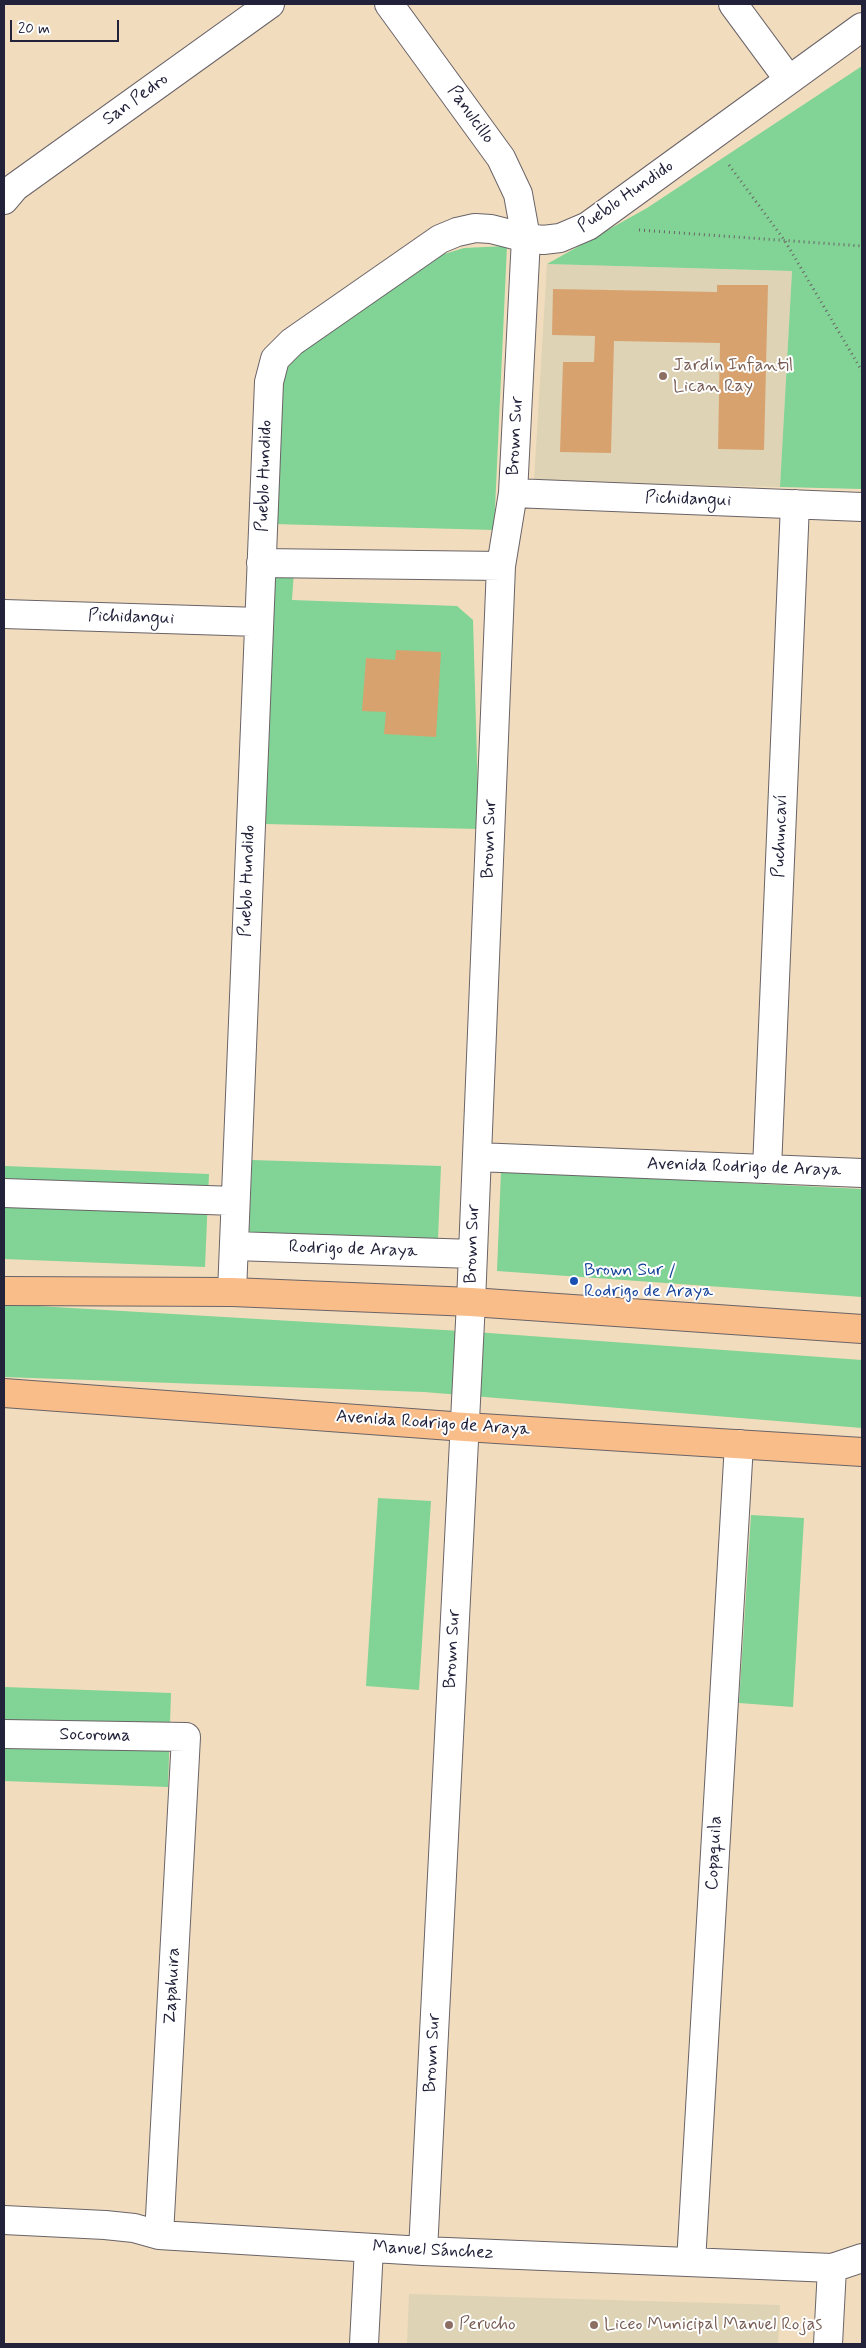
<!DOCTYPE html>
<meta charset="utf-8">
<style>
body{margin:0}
#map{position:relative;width:866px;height:2348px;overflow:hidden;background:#f1ddbd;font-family:Mynerve,sans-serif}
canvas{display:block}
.frame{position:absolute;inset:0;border:5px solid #22223b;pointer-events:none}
.scale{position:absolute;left:10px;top:20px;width:109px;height:22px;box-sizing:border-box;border:2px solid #22223b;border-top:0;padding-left:6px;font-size:15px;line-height:18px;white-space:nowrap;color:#22223b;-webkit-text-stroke:4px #fff;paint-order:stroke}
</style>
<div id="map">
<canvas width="866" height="2348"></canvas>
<div class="frame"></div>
<div class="scale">20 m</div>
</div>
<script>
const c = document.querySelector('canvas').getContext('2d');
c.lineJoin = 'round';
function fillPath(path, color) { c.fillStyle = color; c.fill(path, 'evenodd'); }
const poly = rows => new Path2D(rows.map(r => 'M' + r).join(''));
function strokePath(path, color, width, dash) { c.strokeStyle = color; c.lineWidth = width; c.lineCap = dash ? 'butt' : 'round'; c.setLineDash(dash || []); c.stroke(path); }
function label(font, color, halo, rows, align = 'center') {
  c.font = font + ' Mynerve,sans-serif'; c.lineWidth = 4; c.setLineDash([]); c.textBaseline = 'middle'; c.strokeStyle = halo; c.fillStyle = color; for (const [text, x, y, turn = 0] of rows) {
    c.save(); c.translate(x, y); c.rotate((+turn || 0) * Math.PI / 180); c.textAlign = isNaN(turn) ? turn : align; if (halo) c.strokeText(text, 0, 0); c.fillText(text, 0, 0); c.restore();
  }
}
fillPath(poly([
 [547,264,792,271,780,487,534,481],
 [409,2294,780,2305,778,2344,407,2344]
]), '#ded3b5');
fillPath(poly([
 [862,66,862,489,780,487,792,271,547,264,647,208],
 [507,246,494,530,273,524,282,375,299,350,441,255,464,248],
 [294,571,292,600,457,606,473,620,479,829,265,824,271,578],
 [252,1160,441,1166,438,1239,249,1233],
 [4,1166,209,1174,205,1267,4,1259],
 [501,1171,862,1189,862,1297,497,1271],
 [4,1304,461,1331,862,1360,862,1428,424,1392,4,1377],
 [378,1498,431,1501,419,1690,366,1686],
 [751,1515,804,1518,793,1707,739,1703],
 [4,1687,171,1693,168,1787,4,1781]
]), '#81d495');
fillPath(poly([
 [717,285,768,285,764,450,718,449,720,343,614,341,611,453,560,452,563,362,594,362,595,336,552,335,553,289,717,292],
 [396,650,441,652,436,737,384,734,386,712,362,711,366,658,395,660]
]), '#d8a26f');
const minor = poly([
 [389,4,501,158,518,194,526,238,513,493,501,566,471,1302,423,2251],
 [733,4,789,80],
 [4,200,15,187,270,4],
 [513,493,862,507],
 [261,563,501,566],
 [4,614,259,622],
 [477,1157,862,1173],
 [767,1169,795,504],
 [4,1193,235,1201],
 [234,1246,473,1254],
 [232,1292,269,382,275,359,292,342,440,239,457,232,475,228,491,229,526,238,543,240,560,238,588,226,862,27],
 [4,1734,186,1737,159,2235],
 [4,2220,105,2225,134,2228,159,2235,423,2251,832,2268,862,2258],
 [691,2262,739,1444],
 [364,2344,369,2248],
 [828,2344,832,2268]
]);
const major = poly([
 [4,1291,232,1292,471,1302,862,1329],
 [4,1393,465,1427,862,1452]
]);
strokePath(minor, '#6a6368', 30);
strokePath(major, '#6a6368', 30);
strokePath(poly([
 [729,165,785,241,862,371],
 [639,230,862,246]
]), '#6a6368', 3, [1, 4]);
strokePath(minor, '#fff', 28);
strokePath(major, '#f8bd89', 28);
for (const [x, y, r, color] of [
 [663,376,5,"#8d6e63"],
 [574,1281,5,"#1a4fb4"],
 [449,2325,5,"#8d6e63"],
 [594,2325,5,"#8d6e63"]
]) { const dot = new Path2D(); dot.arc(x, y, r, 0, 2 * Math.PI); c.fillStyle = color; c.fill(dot); strokePath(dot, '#fff', 2); }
label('18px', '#22223b', '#fff', [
 ["San Pedro",136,100,-36],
 ["Panulcillo",470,115,54],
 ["Pueblo Hundido",626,197,-35],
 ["Brown Sur",516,436,-87],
 ["Pueblo Hundido",265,476,-88],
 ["Pichidangui",688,500,2],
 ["Pichidangui",131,618,2],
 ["Puchuncaví",781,836,-88],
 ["Brown Sur",490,839,-88],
 ["Pueblo Hundido",248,881,-88],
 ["Avenida Rodrigo de Araya",744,1168,2],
 ["Brown Sur",473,1244,-88],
 ["Rodrigo de Araya",353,1250,2],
 ["Avenida Rodrigo de Araya",433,1424,4],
 ["Brown Sur",453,1649,-87],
 ["Socoroma",95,1736,1],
 ["Copaquila",715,1853,-87],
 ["Zapahuira",173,1986,-87],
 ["Brown Sur",433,2053,-87],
 ["Manuel Sánchez",433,2251,3]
]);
label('18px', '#785e54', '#fff', [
 ["Jardín Infantil",673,366],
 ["Lican Ray",673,387],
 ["Perucho",459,2325],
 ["Liceo Municipal Manuel Rojas",604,2325]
], 'left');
label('18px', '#164399', '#fff', [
 ["Brown Sur /",584,1271],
 ["Rodrigo de Araya",584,1292]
], 'left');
</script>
